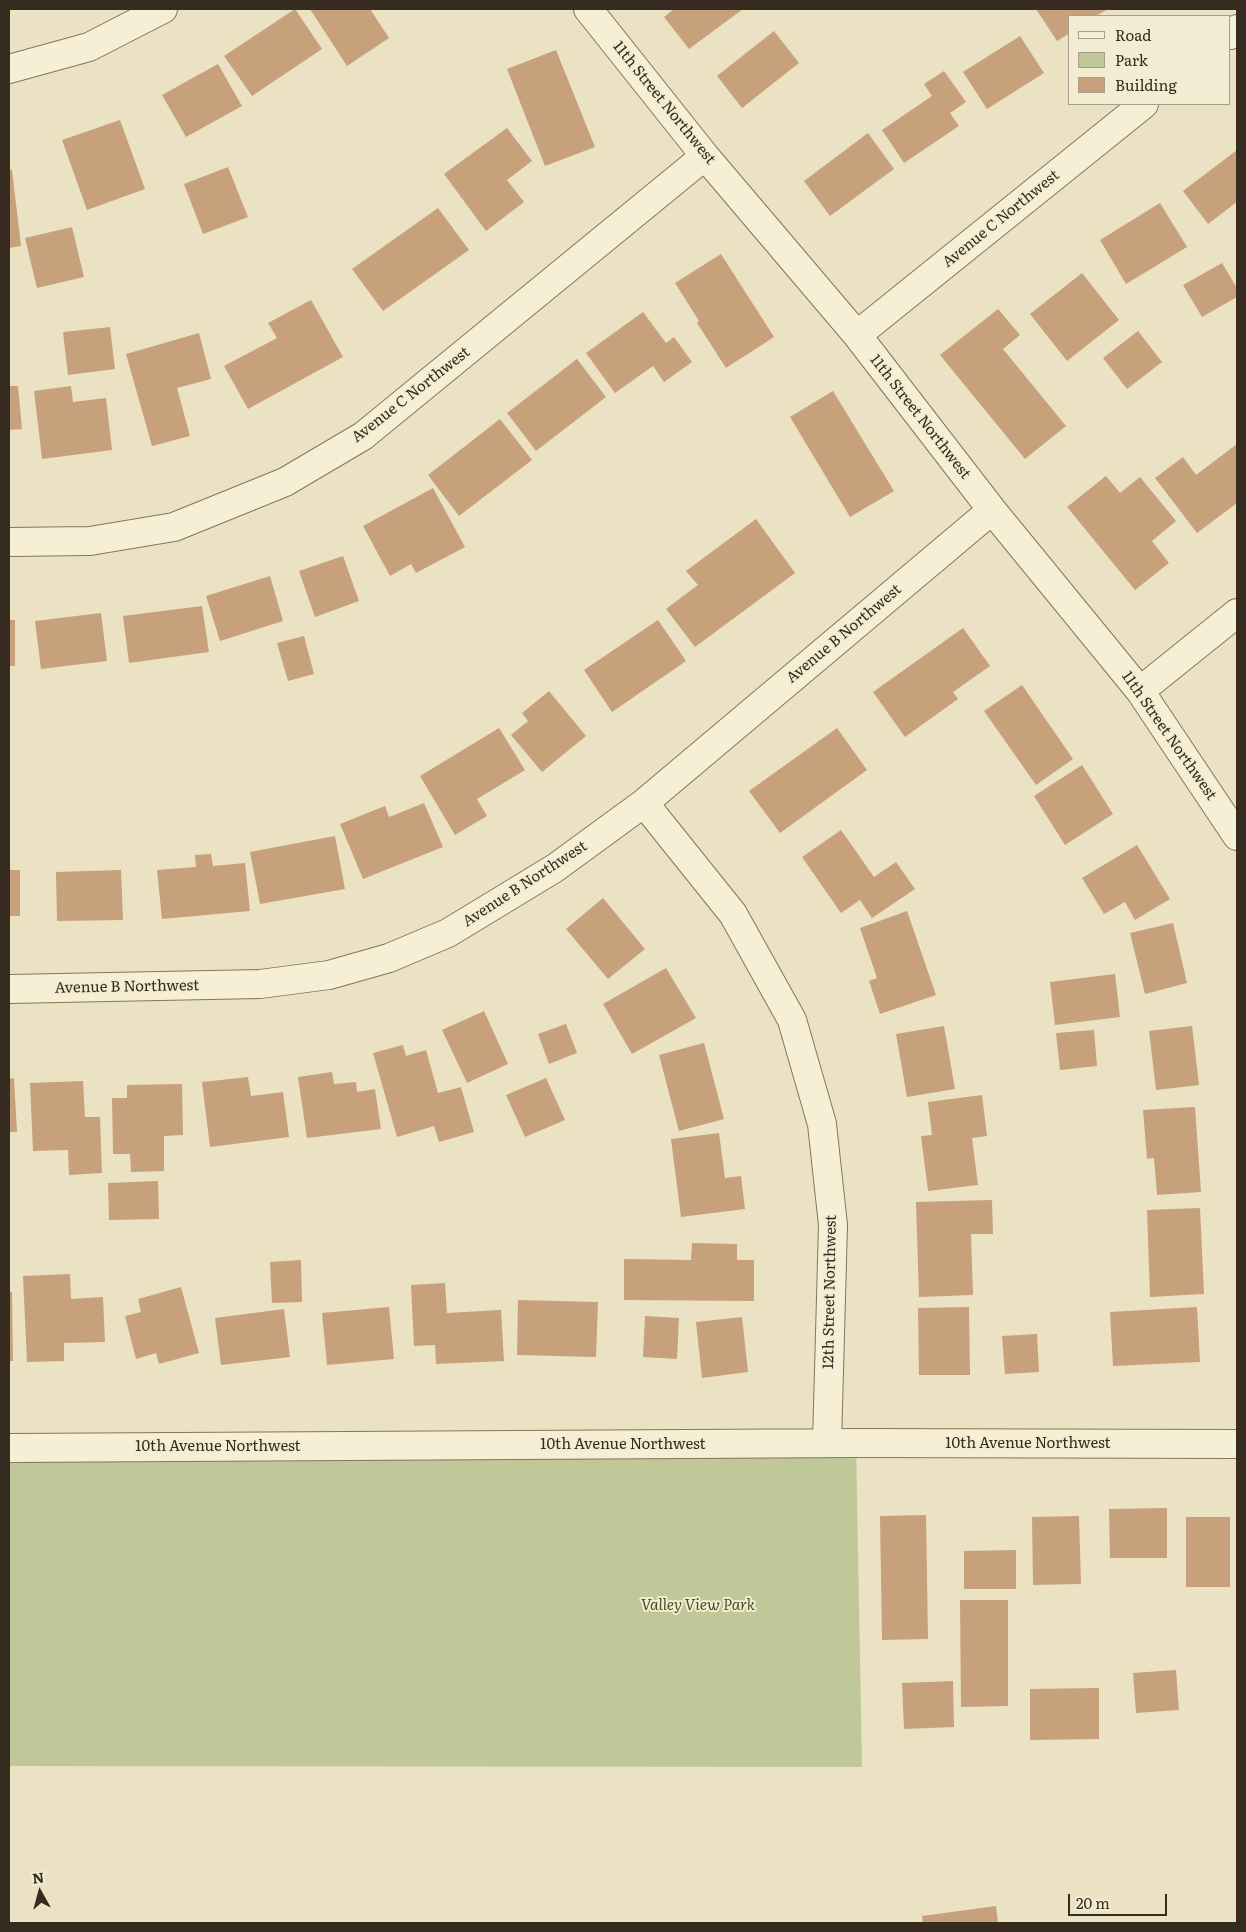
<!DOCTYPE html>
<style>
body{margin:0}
#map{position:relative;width:1246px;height:1932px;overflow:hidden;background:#ebe2c4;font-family:Literata,serif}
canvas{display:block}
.frame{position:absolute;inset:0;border:10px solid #352b1f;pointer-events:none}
.legend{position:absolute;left:1068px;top:15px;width:162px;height:90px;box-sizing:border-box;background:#f3ecd3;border:1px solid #a79f8b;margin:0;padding:6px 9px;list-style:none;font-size:15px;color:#352b1f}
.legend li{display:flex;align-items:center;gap:10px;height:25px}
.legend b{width:25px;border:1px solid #a79f8b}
.north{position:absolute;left:15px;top:1867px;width:50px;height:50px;-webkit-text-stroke:4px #f3ecd3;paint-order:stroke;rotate:353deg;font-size:14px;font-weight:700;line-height:20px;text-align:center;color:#352b1f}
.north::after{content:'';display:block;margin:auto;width:18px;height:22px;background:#352b1f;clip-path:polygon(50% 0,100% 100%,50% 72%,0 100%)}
.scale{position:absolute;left:1068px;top:1894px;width:99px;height:22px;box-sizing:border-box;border:2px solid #352b1f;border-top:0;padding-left:6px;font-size:15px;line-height:18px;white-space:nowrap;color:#352b1f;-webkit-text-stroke:4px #f3ecd3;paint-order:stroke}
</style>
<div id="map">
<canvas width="1246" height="1932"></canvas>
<div class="frame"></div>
<ul class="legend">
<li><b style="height:6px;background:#f6efd6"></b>Road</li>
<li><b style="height:14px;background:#c0c899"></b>Park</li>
<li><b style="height:14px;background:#c7a07c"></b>Building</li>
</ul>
<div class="north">N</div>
<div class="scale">20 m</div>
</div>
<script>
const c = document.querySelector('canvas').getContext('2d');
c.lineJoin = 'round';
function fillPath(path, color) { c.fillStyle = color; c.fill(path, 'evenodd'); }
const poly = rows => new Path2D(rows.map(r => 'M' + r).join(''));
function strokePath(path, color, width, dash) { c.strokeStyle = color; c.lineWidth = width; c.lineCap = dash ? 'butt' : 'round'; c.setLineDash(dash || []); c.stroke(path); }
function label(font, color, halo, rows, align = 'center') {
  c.font = font + ' Literata,serif'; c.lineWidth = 4; c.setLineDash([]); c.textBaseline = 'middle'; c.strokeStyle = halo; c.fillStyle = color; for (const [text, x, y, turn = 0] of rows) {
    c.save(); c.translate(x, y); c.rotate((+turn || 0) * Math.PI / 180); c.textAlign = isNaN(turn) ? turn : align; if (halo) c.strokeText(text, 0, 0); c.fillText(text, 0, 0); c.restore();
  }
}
fillPath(poly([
 [856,1443,862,1767,9,1766,9,1448]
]), '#c0c899');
fillPath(poly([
 [295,9,322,49,252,96,224,56],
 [310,9,370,9,389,38,347,66],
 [674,9,743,9,689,49,664,17],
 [1036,9,1108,9,1096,16,1070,16,1070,33,1057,41],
 [774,31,799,63,742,108,717,76],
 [1020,36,1044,73,987,109,963,72],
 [556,50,595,147,545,166,507,69],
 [218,64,242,106,186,137,162,95],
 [944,71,966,102,950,113,959,126,904,163,882,130,932,96,924,84],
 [120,120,145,189,87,210,62,140],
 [507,128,532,161,507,180,524,202,486,231,444,174],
 [868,133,894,169,830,216,804,181],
 [1237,150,1237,202,1208,224,1183,191],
 [228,167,248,217,203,234,184,184],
 [9,170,12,170,21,246,9,248],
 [1160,203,1187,247,1126,284,1100,240],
 [438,208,469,250,383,311,352,269],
 [72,227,84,277,37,288,25,238],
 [721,254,774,337,726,368,697,323,699,321,675,283],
 [1222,263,1237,288,1237,297,1202,317,1183,285],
 [1082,273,1119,320,1067,361,1030,314],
 [311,300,343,357,248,409,224,366,277,338,268,323],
 [998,309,1020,335,1003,349,1066,426,1025,459,940,355],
 [643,312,666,343,674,337,692,362,664,382,653,366,615,393,586,353],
 [110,327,115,369,68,375,63,332],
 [1138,331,1162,362,1127,389,1103,358],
 [199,333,211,379,177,388,190,436,152,446,126,354],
 [577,359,606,397,536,451,507,413],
 [9,386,18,386,22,429,9,430],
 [71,386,73,402,106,398,112,450,42,459,34,391],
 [833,391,894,491,850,517,790,417],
 [500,419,532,460,459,516,428,475],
 [1237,444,1237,503,1197,533,1155,478,1183,457,1196,475],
 [1106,476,1120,493,1140,477,1176,521,1152,541,1169,563,1135,590,1067,507],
 [433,488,465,547,416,573,411,564,390,576,363,526],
 [756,519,795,573,695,647,666,609,698,585,686,571],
 [343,556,359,601,315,617,299,571],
 [270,576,283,621,220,641,206,596],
 [202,606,209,652,129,663,123,616],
 [101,613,107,661,41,669,35,621],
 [9,620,15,620,15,666,9,666],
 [658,620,686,661,612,712,584,670],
 [963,628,990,666,953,692,958,699,905,737,873,692],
 [304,636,314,674,288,681,277,643],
 [1022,685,1073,759,1036,785,984,711],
 [549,691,586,736,542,772,511,735,528,721,522,713],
 [499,728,525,770,477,799,487,816,455,835,420,776],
 [837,728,867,770,780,833,749,791],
 [1082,765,1113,814,1065,845,1034,796],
 [424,803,443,847,363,879,340,824,385,806,389,817],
 [841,830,874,877,896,862,915,889,872,918,860,900,841,913,802,857],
 [335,836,345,889,260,904,250,852],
 [1137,845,1170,899,1135,920,1125,902,1104,914,1082,878],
 [211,854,213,866,245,863,250,911,162,919,157,870,196,867,195,855],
 [9,870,20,870,20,916,9,916],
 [121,870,123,920,57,921,56,872],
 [603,898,645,949,608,979,566,929],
 [907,911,936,995,880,1014,869,981,877,978,860,928],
 [1173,923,1187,983,1145,994,1130,933],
 [666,968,696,1018,632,1054,603,1004],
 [1115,974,1120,1017,1055,1025,1050,982],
 [484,1011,508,1064,467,1083,442,1030],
 [566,1024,577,1053,549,1064,538,1034],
 [944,1026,955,1089,907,1097,896,1034],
 [1192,1026,1199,1085,1156,1090,1149,1031],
 [1094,1030,1097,1066,1060,1070,1056,1033],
 [704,1043,724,1119,679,1131,659,1055],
 [403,1045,406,1056,426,1050,438,1093,461,1087,474,1132,439,1142,434,1126,397,1137,373,1053],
 [332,1072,334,1084,356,1082,357,1092,375,1089,381,1129,307,1138,298,1077],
 [248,1077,251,1096,283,1092,289,1137,210,1147,202,1082],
 [14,1078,17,1132,9,1132,9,1079],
 [546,1078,565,1120,525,1137,506,1095],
 [83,1081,85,1117,100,1117,102,1173,69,1175,68,1150,33,1151,30,1083],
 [182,1084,183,1135,164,1136,164,1171,131,1172,130,1154,113,1154,112,1098,127,1098,127,1085],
 [982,1095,987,1136,972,1138,978,1185,928,1191,921,1136,932,1135,928,1102],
 [1195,1107,1201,1192,1157,1195,1154,1158,1147,1159,1143,1110],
 [719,1133,725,1178,741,1176,745,1209,681,1217,671,1139],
 [158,1181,159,1219,109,1220,108,1183],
 [992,1200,993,1234,971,1234,973,1295,919,1297,916,1202],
 [1200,1208,1204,1294,1150,1297,1147,1210],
 [692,1243,737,1244,737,1260,754,1260,754,1301,624,1300,624,1259,691,1260],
 [301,1260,302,1302,272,1303,270,1262],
 [70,1274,71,1299,103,1297,105,1342,64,1343,64,1361,27,1362,23,1276],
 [445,1283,447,1313,501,1310,504,1361,436,1364,435,1345,414,1346,411,1285],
 [181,1287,199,1353,159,1364,156,1353,136,1359,125,1316,141,1312,138,1299],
 [9,1292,12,1292,13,1361,9,1361],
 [518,1300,598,1302,596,1357,517,1355],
 [389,1307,394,1359,327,1365,322,1313],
 [969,1307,970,1375,919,1375,918,1308],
 [1197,1307,1200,1362,1113,1366,1110,1312],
 [284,1309,290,1357,221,1365,215,1318],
 [645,1316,679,1318,677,1359,643,1357],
 [742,1317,748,1372,702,1378,696,1322],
 [1037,1334,1039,1372,1005,1374,1002,1336],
 [1167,1508,1167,1558,1110,1558,1109,1509],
 [926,1515,928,1639,882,1640,880,1516],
 [1079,1516,1081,1584,1033,1585,1032,1517],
 [1186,1517,1230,1517,1230,1587,1186,1587],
 [1016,1550,1016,1589,964,1589,964,1551],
 [960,1600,1008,1600,1008,1706,961,1707],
 [1176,1670,1179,1710,1136,1713,1133,1673],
 [953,1681,954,1727,904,1729,902,1683],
 [1099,1688,1099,1739,1030,1740,1030,1689],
 [996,1906,998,1923,923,1923,922,1916]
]), '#c7a07c');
const minor = poly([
 [588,9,705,156,857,335,992,510,1140,691,1237,836],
 [1230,35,1237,29],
 [9,69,89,47,163,9],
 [857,335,1144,104],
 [9,542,90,541,174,527,285,482,363,436,705,156],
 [1140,691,1237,613],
 [644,803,733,914,792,1020,822,1124,833,1225,827,1443],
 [9,989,260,984,329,975,389,958,448,933,555,868,644,803,992,510],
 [9,1448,856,1443,1237,1444]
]);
strokePath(minor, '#84745c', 30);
strokePath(minor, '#f6efd6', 28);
label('15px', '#352b1f', '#f3ecd3', [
 ["11th Street Northwest",664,103,51],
 ["Avenue C Northwest",1001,219,-39],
 ["Avenue C Northwest",411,395,-38],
 ["11th Street Northwest",920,417,52],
 ["Avenue B Northwest",844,634,-40],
 ["11th Street Northwest",1169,736,55],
 ["Avenue B Northwest",525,884,-33],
 ["Avenue B Northwest",127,987,-1],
 ["12th Street Northwest",830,1292,-89],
 ["10th Avenue Northwest",1028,1444],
 ["10th Avenue Northwest",623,1445],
 ["10th Avenue Northwest",218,1447]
]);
label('italic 15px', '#435027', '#f3ecd3', [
 ["Valley View Park",698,1606]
]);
</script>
